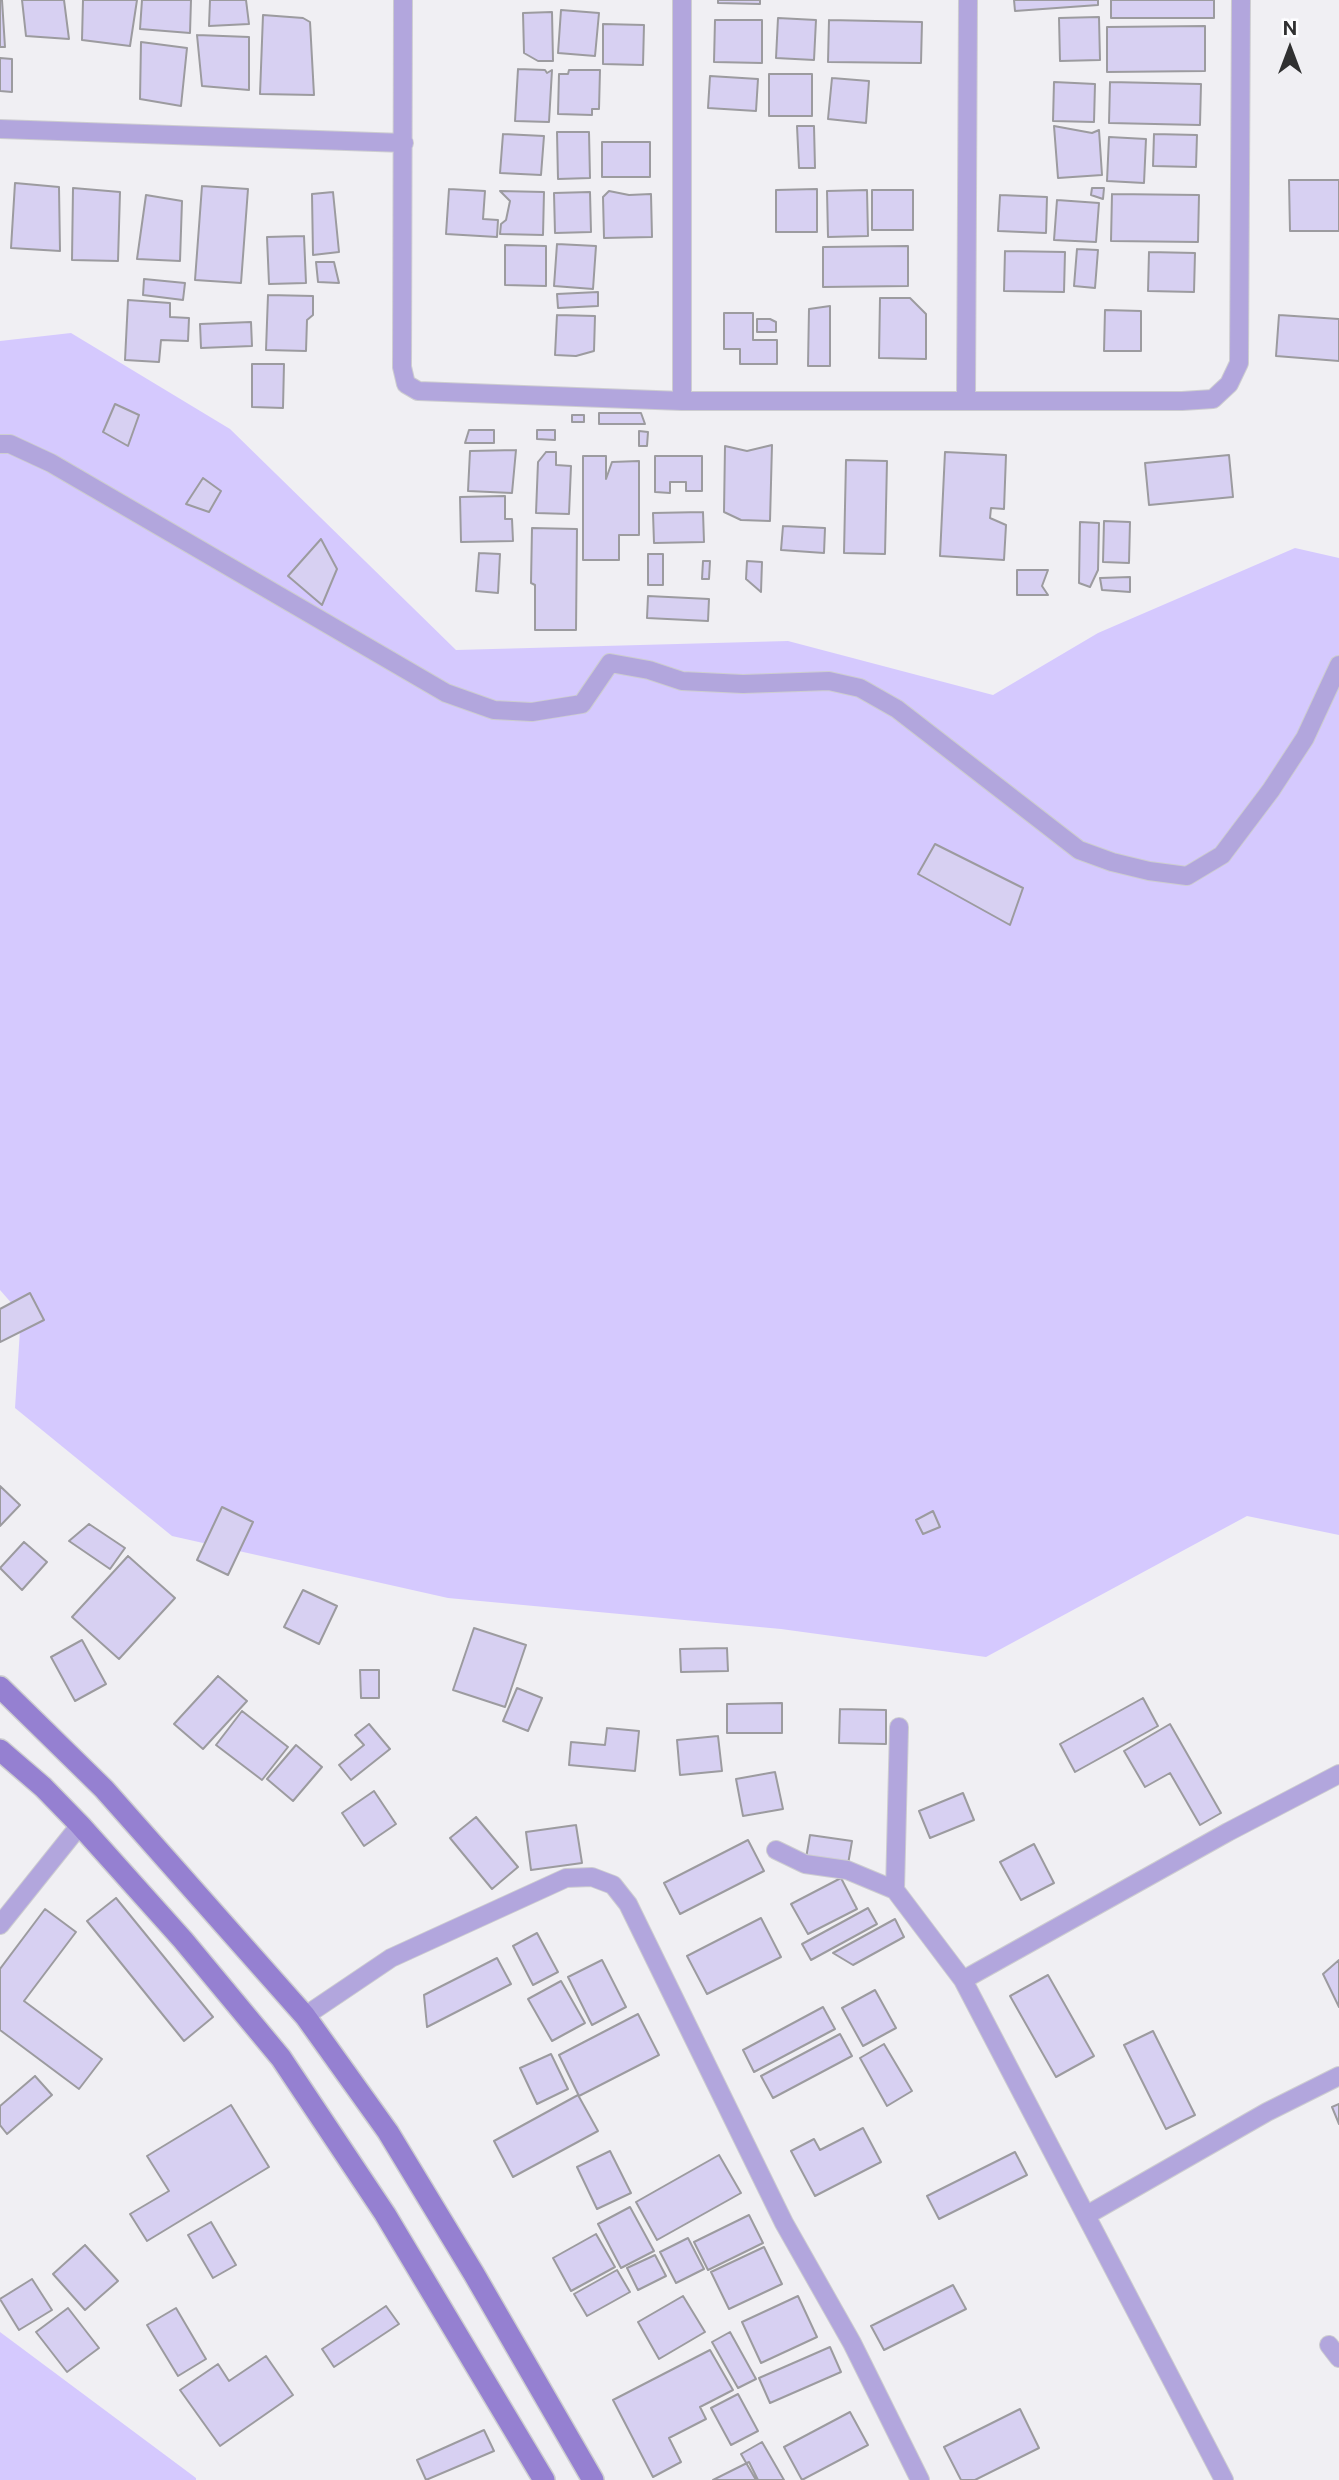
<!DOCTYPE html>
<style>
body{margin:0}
#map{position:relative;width:1339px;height:2480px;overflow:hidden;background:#f0eff3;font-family:"Public Sans",sans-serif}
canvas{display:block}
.north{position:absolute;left:1255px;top:14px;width:70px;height:70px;-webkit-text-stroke:5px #fdfdff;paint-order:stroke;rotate:0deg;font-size:19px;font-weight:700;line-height:28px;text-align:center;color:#303031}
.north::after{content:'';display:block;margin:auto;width:24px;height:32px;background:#303031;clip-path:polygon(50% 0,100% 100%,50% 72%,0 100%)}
</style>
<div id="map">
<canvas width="1339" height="2480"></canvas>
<div class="north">N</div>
</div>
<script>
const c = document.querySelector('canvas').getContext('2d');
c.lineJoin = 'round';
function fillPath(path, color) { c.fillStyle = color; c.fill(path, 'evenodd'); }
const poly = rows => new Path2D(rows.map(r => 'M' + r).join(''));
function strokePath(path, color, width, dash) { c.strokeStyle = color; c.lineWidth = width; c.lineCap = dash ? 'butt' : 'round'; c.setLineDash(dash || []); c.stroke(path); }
fillPath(poly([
 [71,333,230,429,456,650,788,641,993,695,1098,633,1295,548,1339,558,1339,1535,1247,1516,986,1657,781,1629,448,1598,172,1536,15,1408,21,1314,0,1290,0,341],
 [0,2332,196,2478,196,2480,0,2480]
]), '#d5c9fe');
const building = poly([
 [0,0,2,0,5,47,0,47,0,0],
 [22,0,64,0,69,39,26,36,22,0],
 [83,0,137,0,130,46,82,40,83,0],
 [142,0,191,0,190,33,140,29,142,0],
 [210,0,246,0,249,24,209,26,210,0],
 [718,0,760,0,760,4,718,3,718,0],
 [1014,0,1098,0,1098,5,1015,11,1014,0],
 [1111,0,1214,0,1214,18,1111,18,1111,0],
 [561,10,599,13,595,56,558,53,561,10],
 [552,12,553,61,538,61,524,53,523,13,552,12],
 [263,15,303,18,310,22,314,95,260,94,263,15],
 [1099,17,1100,60,1060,61,1059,18,1099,17],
 [778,18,816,20,814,60,776,58,778,18],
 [715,20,762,20,762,63,714,62,715,20],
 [829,20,922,22,921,63,828,62,829,20],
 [603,24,644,25,643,65,603,64,603,24],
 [1205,26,1205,71,1107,72,1107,27,1205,26],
 [197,35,249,37,249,90,202,86,197,35],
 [141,42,187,48,181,106,140,99,141,42],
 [0,58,12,59,12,92,0,91,0,58],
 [518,69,545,70,547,73,552,70,549,122,515,121,518,69],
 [569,70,600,70,599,109,592,109,592,115,558,114,559,74,568,74,569,70],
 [769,74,812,74,812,116,769,116,769,74],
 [710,76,758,79,756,111,708,108,710,76],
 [832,78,869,81,866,123,828,119,832,78],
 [1054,82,1095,84,1094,122,1053,121,1054,82],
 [1110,82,1201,84,1200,125,1109,123,1110,82],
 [797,126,814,126,815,168,799,168,797,126],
 [1054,126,1092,133,1099,130,1102,175,1058,178,1054,126],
 [557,132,589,132,590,178,558,179,557,132],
 [503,134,544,136,541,175,500,173,503,134],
 [1154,134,1197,135,1196,167,1153,166,1154,134],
 [1109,137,1146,139,1144,183,1107,181,1109,137],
 [602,142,650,142,650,177,602,177,602,142],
 [1289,180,1339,180,1339,231,1290,231,1289,180],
 [15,183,59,187,60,251,11,248,15,183],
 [202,186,248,189,241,283,195,280,202,186],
 [73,188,120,192,118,261,72,260,73,188],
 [1092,188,1104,188,1103,199,1091,195,1092,188],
 [449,189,485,191,483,219,498,220,497,237,446,234,449,189],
 [817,189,817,232,776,232,776,190,817,189],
 [867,190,868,236,828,237,827,191,867,190],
 [872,190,913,190,913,230,872,230,872,190],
 [500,191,544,192,543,235,500,234,501,224,506,220,510,201,500,191],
 [609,191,629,195,651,194,652,237,604,238,603,197,609,191],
 [333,192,339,252,313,255,312,194,333,192],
 [590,192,591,232,555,233,554,193,590,192],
 [1112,194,1199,195,1198,242,1111,241,1112,194],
 [146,195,182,201,180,261,137,259,146,195],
 [1000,195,1047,197,1046,233,998,231,1000,195],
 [1057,200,1099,203,1096,242,1054,240,1057,200],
 [304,236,306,283,269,284,267,237,304,236],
 [557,244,596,246,593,289,554,286,557,244],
 [505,245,546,246,546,286,505,285,505,245],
 [908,246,908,286,823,287,823,247,908,246],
 [1077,249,1098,250,1095,288,1074,286,1077,249],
 [1005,251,1065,252,1064,292,1004,291,1005,251],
 [1149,252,1195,253,1194,292,1148,291,1149,252],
 [316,262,334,262,339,283,318,282,316,262],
 [144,279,185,283,183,300,143,295,144,279],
 [598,292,598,306,558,308,557,294,598,292],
 [268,295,313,296,313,315,307,320,306,351,266,350,268,295],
 [880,298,910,298,926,314,926,359,879,358,880,298],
 [128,300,170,303,170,317,189,318,188,341,161,340,159,362,125,360,128,300],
 [830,306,830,366,808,366,809,309,830,306],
 [1105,310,1141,311,1141,351,1104,351,1105,310],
 [724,313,753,313,753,340,777,340,777,364,740,364,740,349,724,349,724,313],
 [557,315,595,316,594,351,576,356,555,355,557,315],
 [1279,315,1339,319,1339,361,1276,356,1279,315],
 [757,319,770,319,776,322,776,332,757,332,757,319],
 [251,322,252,346,201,348,200,324,251,322],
 [252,364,284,364,283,408,252,407,252,364],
 [115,404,139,415,128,446,103,432,115,404],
 [599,413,641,413,645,424,599,424,599,413],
 [572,415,584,415,584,422,572,422,572,415],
 [469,430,494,430,494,443,465,443,469,430],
 [537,430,555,430,555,440,537,439,537,430],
 [639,431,648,432,647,446,639,446,639,431],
 [772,445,770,521,741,520,724,512,725,446,747,451,772,445],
 [516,450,512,493,468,491,470,451,516,450],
 [546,452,556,452,556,465,571,466,569,514,536,513,538,462,546,452],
 [945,452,1006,455,1004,509,991,508,990,518,1006,525,1004,560,940,556,945,452],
 [1229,455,1233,497,1149,505,1145,463,1229,455],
 [583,456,606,456,606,479,612,462,639,461,639,535,619,535,619,560,583,560,583,456],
 [655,456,702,456,702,491,686,491,686,482,670,482,670,493,655,492,655,456],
 [846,460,887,461,885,554,844,553,846,460],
 [203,478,221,491,209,512,186,504,203,478],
 [505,496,505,519,512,519,513,541,461,542,460,497,505,496],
 [703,512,704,542,654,543,653,513,703,512],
 [1104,521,1130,522,1129,563,1103,562,1104,521],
 [1080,522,1099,523,1098,570,1090,587,1079,583,1080,522],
 [783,526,825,528,824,553,781,550,783,526],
 [532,528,577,529,576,630,535,630,535,585,531,583,532,528],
 [321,539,337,569,322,605,288,576,321,539],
 [479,553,500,554,498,593,476,591,479,553],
 [648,554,663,554,663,585,648,585,648,554],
 [703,561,710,561,709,579,702,579,703,561],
 [747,561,762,562,761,592,746,579,747,561],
 [1017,570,1048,570,1042,586,1048,595,1017,595,1017,570],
 [1130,577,1130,592,1102,590,1100,578,1130,577],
 [648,596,709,599,708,621,647,618,648,596],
 [935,844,1023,888,1010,925,918,874,935,844],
 [30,1293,44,1320,0,1342,0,1309,30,1293],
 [0,1486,20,1505,0,1526,0,1486],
 [222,1507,253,1522,228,1575,197,1560,222,1507],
 [933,1511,940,1527,923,1534,916,1520,933,1511],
 [89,1524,125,1548,110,1569,69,1541,89,1524],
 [24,1542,47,1562,22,1590,0,1568,24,1542],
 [128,1556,175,1598,119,1659,72,1617,128,1556],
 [303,1590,337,1606,319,1644,284,1627,303,1590],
 [474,1628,526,1645,505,1707,453,1690,474,1628],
 [82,1640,106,1684,75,1701,51,1657,82,1640],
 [727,1648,728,1671,681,1672,680,1649,727,1648],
 [360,1670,379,1670,379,1698,361,1698,360,1670],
 [218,1676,247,1701,203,1749,174,1724,218,1676],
 [517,1688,542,1698,528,1731,503,1721,517,1688],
 [1143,1698,1158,1726,1075,1772,1060,1744,1143,1698],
 [782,1703,782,1733,727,1733,727,1704,782,1703],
 [840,1709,886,1710,886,1744,839,1743,840,1709],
 [242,1711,288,1747,262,1780,216,1745,242,1711],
 [369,1724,390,1749,351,1780,339,1765,364,1745,355,1735,369,1724],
 [1170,1724,1221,1813,1200,1825,1170,1773,1145,1787,1124,1751,1170,1724],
 [607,1728,639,1731,635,1771,569,1765,571,1742,605,1745,607,1728],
 [718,1736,722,1771,680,1775,677,1740,718,1736],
 [296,1745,322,1767,293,1801,267,1779,296,1745],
 [775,1772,783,1809,743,1816,736,1779,775,1772],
 [374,1791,396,1824,364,1846,342,1813,374,1791],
 [963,1793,974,1820,930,1838,919,1811,963,1793],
 [476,1817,518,1867,492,1889,450,1838,476,1817],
 [576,1825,582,1863,531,1870,526,1832,576,1825],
 [810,1835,852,1841,847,1870,805,1864,810,1835],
 [748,1840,764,1871,680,1914,664,1883,748,1840],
 [1034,1844,1054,1883,1021,1900,1000,1862,1034,1844],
 [841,1878,857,1909,808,1934,791,1904,841,1878],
 [116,1898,213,2017,184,2041,87,1921,116,1898],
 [868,1908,877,1924,811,1960,802,1944,868,1908],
 [45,1909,76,1932,24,2001,102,2059,79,2089,0,2030,0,1969,45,1909],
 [761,1918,781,1957,707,1994,687,1956,761,1918],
 [895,1919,904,1937,853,1965,833,1953,895,1919],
 [537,1933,558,1972,533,1985,513,1946,537,1933],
 [497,1958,511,1984,427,2027,424,1995,497,1958],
 [602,1960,626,2007,592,2025,568,1977,602,1960],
 [1339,1960,1339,2007,1323,1974,1339,1960],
 [1048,1975,1094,2056,1056,2077,1010,1996,1048,1975],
 [561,1981,585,2023,552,2041,528,1999,561,1981],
 [875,1990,896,2028,863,2046,842,2008,875,1990],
 [823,2007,835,2029,754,2072,743,2050,823,2007],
 [638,2014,659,2055,579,2096,559,2055,638,2014],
 [1153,2031,1195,2115,1166,2129,1124,2045,1153,2031],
 [840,2034,852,2056,773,2098,761,2076,840,2034],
 [884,2044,912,2091,887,2106,860,2058,884,2044],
 [551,2054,568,2089,537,2104,520,2068,551,2054],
 [35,2076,52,2095,7,2134,0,2125,0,2106,35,2076],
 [578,2095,598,2131,513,2177,494,2141,578,2095],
 [1339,2104,1339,2124,1332,2107,1339,2104],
 [231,2105,269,2167,147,2241,130,2214,169,2191,147,2156,231,2105],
 [863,2128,881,2162,815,2196,791,2151,814,2139,820,2150,863,2128],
 [610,2151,631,2193,597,2209,577,2167,610,2151],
 [1015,2152,1027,2175,939,2219,927,2196,1015,2152],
 [719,2155,741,2193,657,2240,636,2202,719,2155],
 [630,2207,654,2251,621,2268,598,2224,630,2207],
 [749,2215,763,2243,708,2270,694,2242,749,2215],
 [211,2222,236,2265,213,2278,188,2235,211,2222],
 [596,2234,615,2267,571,2291,553,2258,596,2234],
 [688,2238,704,2269,676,2283,660,2252,688,2238],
 [85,2245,118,2281,85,2310,53,2274,85,2245],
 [764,2247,782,2284,729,2309,711,2272,764,2247],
 [655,2255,666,2276,638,2290,627,2268,655,2255],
 [617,2270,630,2292,587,2316,574,2294,617,2270],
 [32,2279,52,2310,19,2330,0,2299,32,2279],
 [953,2285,966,2309,884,2350,871,2326,953,2285],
 [683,2296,705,2332,659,2359,638,2322,683,2296],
 [798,2296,817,2337,761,2363,742,2322,798,2296],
 [386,2306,399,2324,334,2367,322,2349,386,2306],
 [68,2308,99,2348,67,2372,36,2332,68,2308],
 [176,2308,206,2359,178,2376,147,2325,176,2308],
 [730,2332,756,2379,738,2388,712,2342,730,2332],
 [830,2347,841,2372,770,2403,759,2378,830,2347],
 [710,2350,733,2390,700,2407,706,2419,669,2438,681,2462,653,2477,613,2400,710,2350],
 [266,2356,293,2395,220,2446,180,2390,218,2364,229,2381,266,2356],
 [738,2394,758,2431,731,2445,711,2408,738,2394],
 [1020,2409,1039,2448,975,2480,961,2480,944,2447,1020,2409],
 [850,2412,868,2445,802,2480,784,2447,850,2412],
 [484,2430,494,2451,426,2480,417,2460,484,2430],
 [762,2442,784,2480,756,2480,741,2454,762,2442],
 [749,2462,758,2480,713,2480,749,2462]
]);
fillPath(building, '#d7d0f2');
strokePath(building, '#9c9b9f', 2);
const street = poly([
 [403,0,402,367,406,384,418,391,682,401,1182,401,1213,399,1229,384,1239,363,1241,0],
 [682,0,682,401],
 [0,129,404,143],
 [966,400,968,0],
 [0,444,10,444,51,463,446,693,494,710,532,712,582,704,610,663,649,670,682,681,743,684,829,681,860,688,897,709,1079,850,1112,862,1149,871,1187,876,1222,855,1271,790,1305,738,1339,665],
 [776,1850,805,1864,847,1870,895,1890,963,1980,1224,2480],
 [895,1890,899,1727],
 [0,1925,80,1825],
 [963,1980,1228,1832,1339,1774],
 [305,2016,391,1958,566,1878,592,1877,613,1885,628,1904,784,2223,852,2343,920,2480],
 [1087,2215,1267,2112,1339,2076],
 [1329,2345,1339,2358]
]);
const secondary = poly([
 [0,1687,104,1789,305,2016,388,2132,474,2274,593,2480],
 [0,1750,43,1787,80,1825,183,1940,281,2058,385,2214,544,2480]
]);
strokePath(street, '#cdcdd0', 20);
strokePath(secondary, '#cdcdd0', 24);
strokePath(street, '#b2a6dd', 18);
strokePath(secondary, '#9580d1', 21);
</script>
